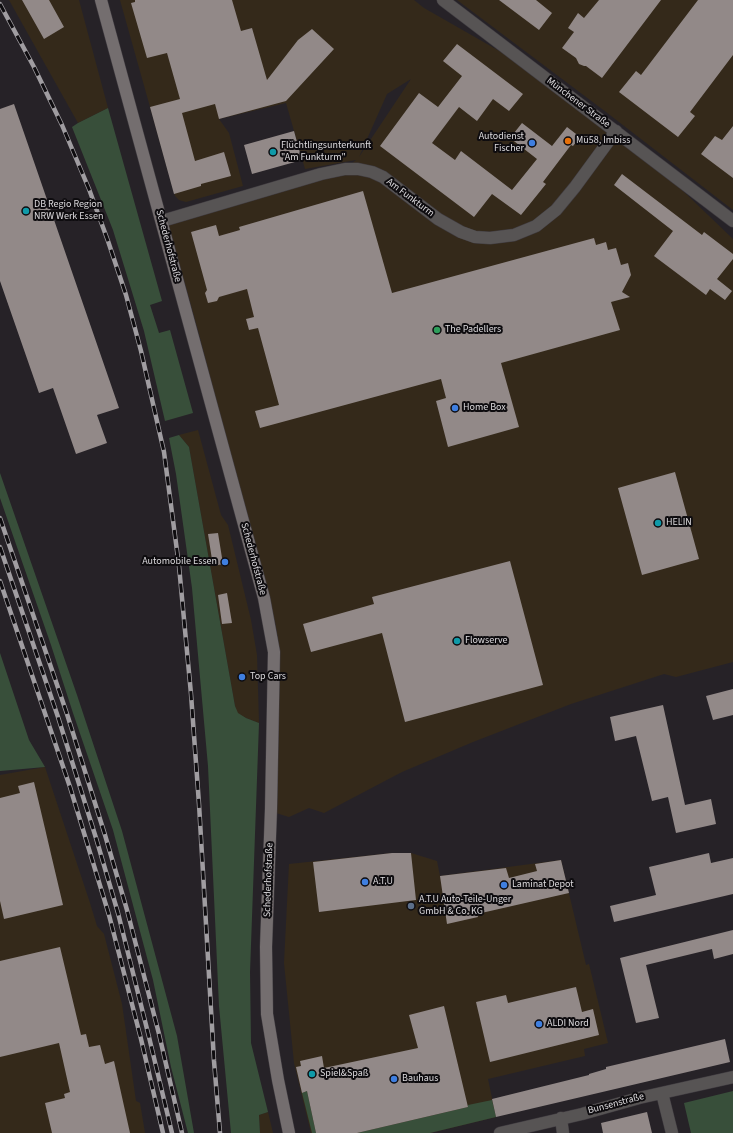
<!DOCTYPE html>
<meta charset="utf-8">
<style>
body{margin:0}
canvas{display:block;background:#262227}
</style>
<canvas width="733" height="1133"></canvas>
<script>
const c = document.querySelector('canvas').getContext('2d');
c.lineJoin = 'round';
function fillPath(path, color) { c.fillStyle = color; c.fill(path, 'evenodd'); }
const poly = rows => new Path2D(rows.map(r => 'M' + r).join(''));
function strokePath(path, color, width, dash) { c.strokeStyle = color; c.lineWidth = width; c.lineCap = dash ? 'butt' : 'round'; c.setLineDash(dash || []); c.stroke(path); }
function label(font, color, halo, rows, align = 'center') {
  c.font = font + ' "Source Sans 3",sans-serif'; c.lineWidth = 4; c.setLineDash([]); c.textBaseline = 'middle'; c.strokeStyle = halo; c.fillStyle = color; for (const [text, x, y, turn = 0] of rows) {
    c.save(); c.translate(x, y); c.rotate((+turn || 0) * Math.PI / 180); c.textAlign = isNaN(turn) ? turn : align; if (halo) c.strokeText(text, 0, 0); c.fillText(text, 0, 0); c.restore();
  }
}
fillPath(poly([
 [9,0,79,0,108,108,78,123],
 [120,0,414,0,424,8,522,64,657,166,733,239,733,662,676,677,664,674,571,704,473,742,402,772,324,813,309,808,289,817,276,813,280,652,275,621,268,602,199,334,168,223,339,173,356,160,305,169,286,103,219,119,229,133,243,186,186,202,179,200,175,196],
 [411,79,359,157,387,94],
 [457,0,733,0,733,210,606,112],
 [198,430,221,515,228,525,251,620,257,655,259,723,246,718,237,713,235,706,189,447,179,435],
 [45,767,90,903,97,926,104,934,122,1004,136,1101,140,1103,145,1133,0,1133,0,775],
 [392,853,411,853,437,861,440,876,561,860,586,965,589,964,608,1043,584,1049,585,1056,488,1079,496,1117,430,1133,311,1133,294,1063,284,963,289,864],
 [268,1112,273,1133,260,1133,259,1115]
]), '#34291a');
fillPath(poly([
 [108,108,162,301,150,305,159,333,170,330,193,413,165,421,144,331,113,230,72,127,78,123],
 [179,435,189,447,235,706,238,713,246,718,259,723,250,972,251,1043,268,1112,259,1115,260,1133,231,1133,219,1006,208,766,192,588,176,474,169,438],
 [0,473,77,695,122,831,177,1036,194,1133,188,1133,171,1067,153,980,113,830,73,713,51,645,0,498],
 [0,653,29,740,45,767,0,771],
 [307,1091,316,1133,312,1133,302,1093],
 [733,1091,733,1133,691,1133,684,1103],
 [492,1100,496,1117,430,1133,357,1133,468,1107,468,1105]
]), '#384f3a');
fillPath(poly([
 [22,0,49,0,64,27,44,39],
 [135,0,232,0,241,31,252,28,267,80,298,40,312,29,334,49,286,101,219,119,215,104,182,113,195,161,224,152,231,176,201,184,201,186,174,194,150,107,180,99,167,53,147,58,131,3,135,2],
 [499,0,536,0,552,13,539,30],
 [599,0,661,0,602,78,586,66,584,66,579,64,576,58,562,48,574,32,568,28,578,13,584,18],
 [698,0,733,0,733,55,690,112,695,116,678,137,619,92,636,71,641,75],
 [457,44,523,94,509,111,493,99,477,121,459,107,432,143,455,160,461,151,512,190,537,159,510,138,522,123,552,146,567,127,580,137,573,146,571,145,543,182,546,184,521,215,492,194,474,217,380,146,419,93,438,107,462,76,443,61],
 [14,104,119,408,97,415,107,443,76,454,53,388,39,393,0,281,0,109],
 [733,126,733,178,701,154,715,136,722,140],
 [294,131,302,160,252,174,244,145],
 [622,174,702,235,704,232,733,254,733,259,717,279,732,291,725,300,710,289,706,295,654,256,673,231,614,185],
 [363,191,392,293,594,238,596,245,606,242,608,250,616,248,621,265,628,263,631,275,622,292,630,297,611,302,620,330,501,363,519,427,448,447,436,401,446,398,441,379,260,428,255,411,279,405,258,328,249,330,246,319,254,317,247,289,219,297,217,301,208,303,205,293,207,290,191,232,216,225,219,236,240,230,239,227],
 [675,472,699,559,642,575,618,488],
 [218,533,223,564,213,566,208,534],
 [510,561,543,685,405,722,382,633,311,652,303,624,374,604,372,597],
 [227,593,232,623,222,624,218,595],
 [733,689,733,715,713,720,706,696],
 [663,705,685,805,711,799,716,824,676,833,668,797,652,801,636,736,615,741,610,717],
 [34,782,63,905,4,919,0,901,0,798,20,793,18,786],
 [392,853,411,853,416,900,319,912,313,862],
 [709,853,711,863,733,858,733,894,614,922,610,906,656,895,649,867],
 [561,860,569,893,477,914,478,917,447,924,440,876,506,868,509,878,537,871,535,864],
 [733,930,733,954,714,959,712,949,646,965,659,1018,636,1023,620,958],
 [60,947,81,1035,86,1034,89,1047,100,1045,105,1064,114,1061,130,1133,52,1133,45,1103,65,1098,64,1094,70,1092,59,1043,0,1057,0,961],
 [576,987,582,1012,593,1009,599,1035,490,1062,476,1002,506,995,508,1003],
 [444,1006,468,1107,357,1133,316,1133,307,1091,302,1093,296,1067,301,1066,300,1061,322,1056,324,1068,418,1048,409,1015],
 [725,1039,730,1062,496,1117,492,1099,589,1075,589,1074,606,1069,606,1067],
 [647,1112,652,1133,603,1133,601,1123]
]), '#928988');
const street = poly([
 [443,0,733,221],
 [162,221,321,174,345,169,358,169,372,172,383,177,438,219,461,232,475,237,490,238,514,235,536,226,556,210,575,187,616,131],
 [662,1093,672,1133],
 [561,1118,563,1133],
 [500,1133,582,1114,639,1098,733,1077]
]);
const secondary = poly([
 [101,0,264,598,274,652,271,809,266,947,267,1014,278,1080,289,1133]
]);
strokePath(street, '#403c41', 13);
strokePath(secondary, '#403c41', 13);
strokePath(street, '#575454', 12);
strokePath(secondary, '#746e6f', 12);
const rail = poly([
 [0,4,34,67,62,125,89,189,108,241,126,295,141,351,164,452,179,566,191,694,199,804,214,1061,220,1133],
 [0,518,67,714,105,835,127,910,159,1034,182,1133],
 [0,547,58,717,96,838,118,913,149,1037,172,1133],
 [0,581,70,787,109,915,141,1039,163,1133]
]);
strokePath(rail, '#a09da1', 4.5);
strokePath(rail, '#0e0c0f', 3, [9]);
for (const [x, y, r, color] of [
 [568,141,4,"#e8710a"],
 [532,143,4,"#3f7fe0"],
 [273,152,4,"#0f9aa8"],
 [26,211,4,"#0f9aa8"],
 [437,330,4,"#2e9e5b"],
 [455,408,4,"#3f7fe0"],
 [658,523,4,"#0f9aa8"],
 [225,562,4,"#3f7fe0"],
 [457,641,4,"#0f9aa8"],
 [242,677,4,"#3f7fe0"],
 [365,882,4,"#3f7fe0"],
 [504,885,4,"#3f7fe0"],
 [411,906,4,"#5c6f8a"],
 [539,1024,4,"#3f7fe0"],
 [312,1074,4,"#0f9aa8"],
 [394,1079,4,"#3f7fe0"]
]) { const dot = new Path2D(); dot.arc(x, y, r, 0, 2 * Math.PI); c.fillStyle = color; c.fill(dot); strokePath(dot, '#0e0c0f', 1.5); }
label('10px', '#dddbde', '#0e0c0f', [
 ["Münchener Straße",578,103,37],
 ["Am Funkturm",410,198,37],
 ["Schederhofstraße",168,246,75],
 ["Schederhofstraße",253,559,75],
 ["Schederhofstraße",269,880,-88],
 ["Bunsenstraße",616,1104,-15]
]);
label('10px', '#dddbde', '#0e0c0f', [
 ["Autodienst",524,137,"right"],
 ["Fischer",524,149,"right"],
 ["Mü58, Imbiss",576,141],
 ["Flüchtlingsunterkunft",281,146],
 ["\"Am Funkturm\"",281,158],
 ["DB Regio Region",34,205],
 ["NRW Werk Essen",34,217],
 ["The Padellers",445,330],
 ["Home Box",463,408],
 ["HELIN",666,523],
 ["Automobile Essen",217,562,"right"],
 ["Flowserve",465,641],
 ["Top Cars",250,677],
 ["A.T.U",373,882],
 ["Laminat Depot",512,885],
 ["A.T.U Auto-Teile-Unger",419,900],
 ["GmbH & Co. KG",419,912],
 ["ALDI Nord",547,1024],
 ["Spiel&Spaß",320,1074],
 ["Bauhaus",402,1079]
], 'left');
</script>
